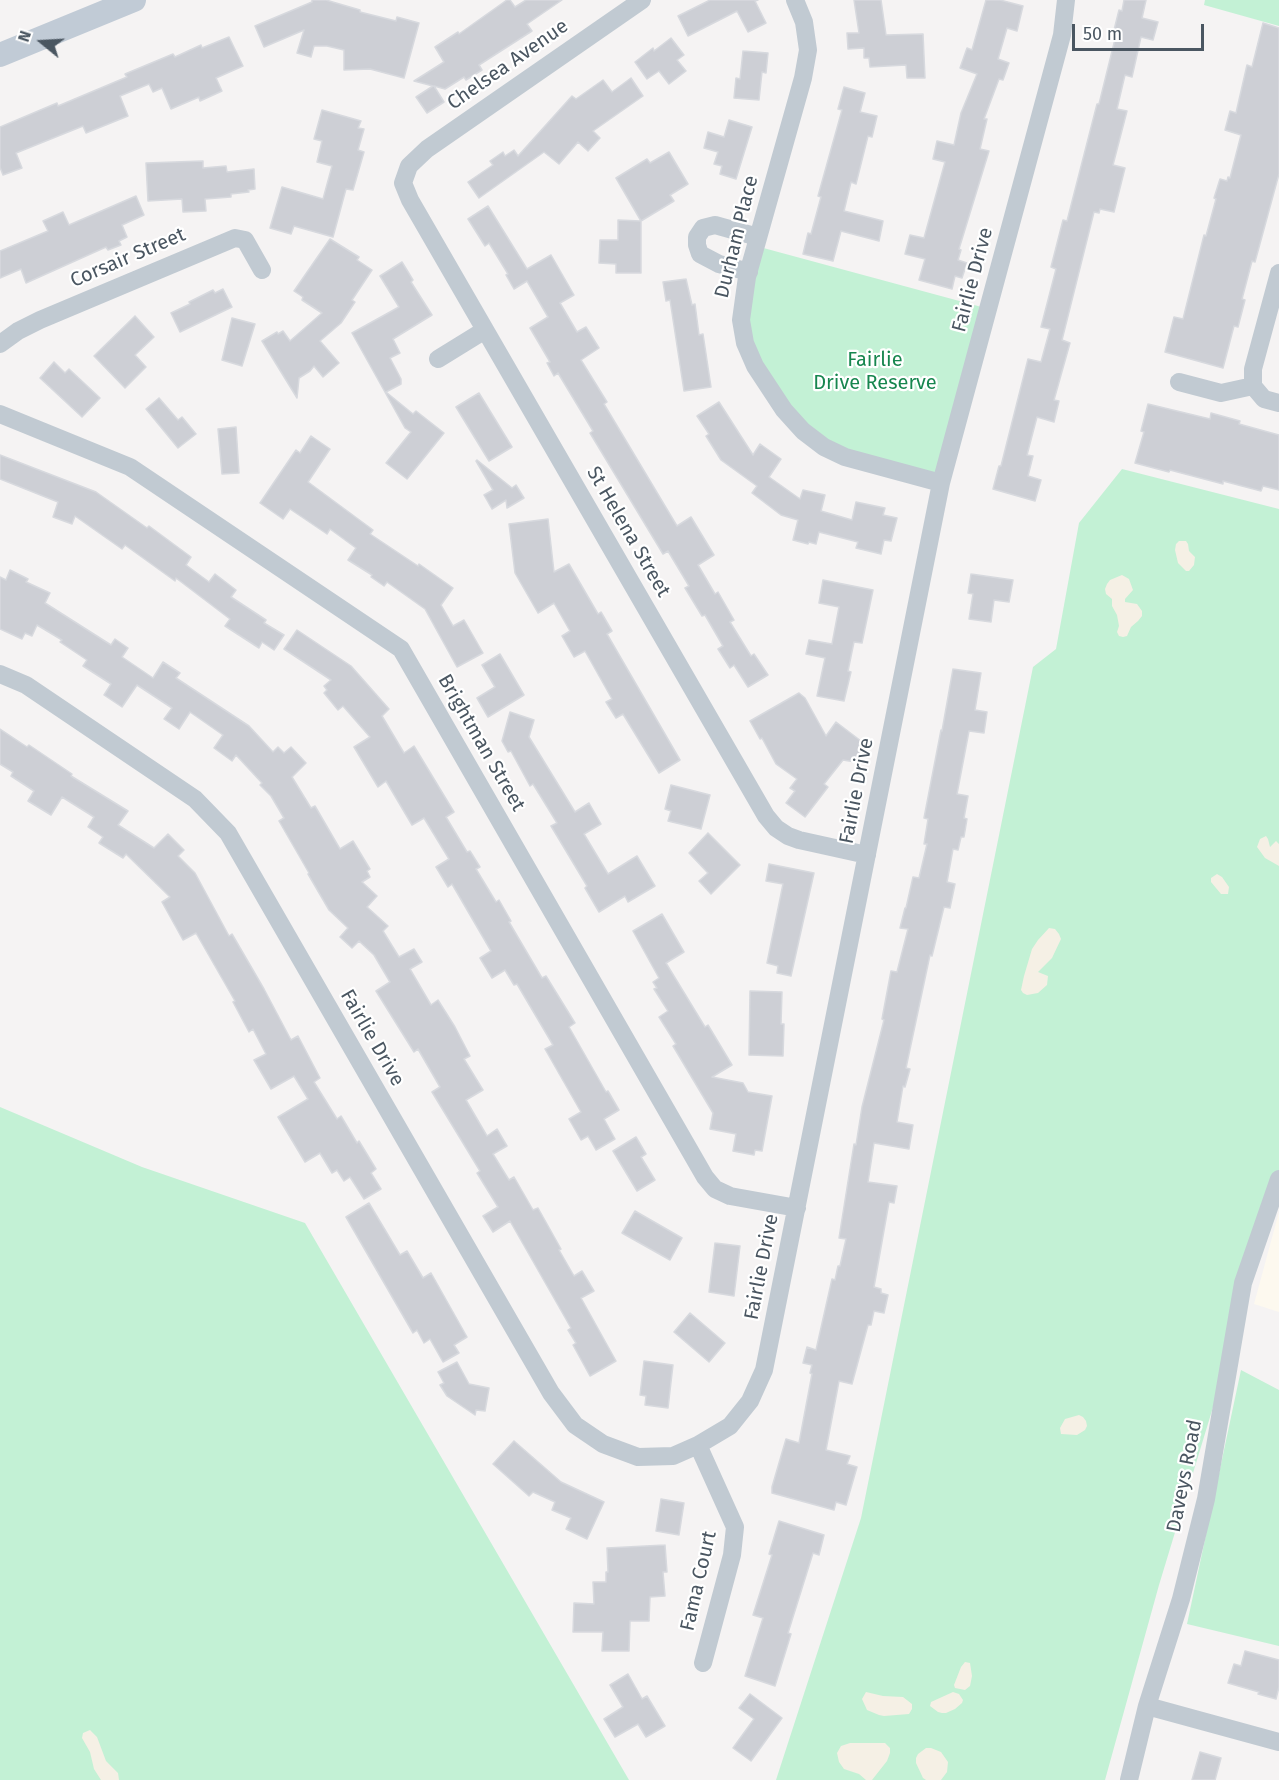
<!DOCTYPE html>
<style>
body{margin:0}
#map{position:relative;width:1279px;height:1780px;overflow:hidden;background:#f5f3f3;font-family:"Fira Sans",sans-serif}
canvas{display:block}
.north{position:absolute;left:12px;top:12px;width:60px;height:60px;-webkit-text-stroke:4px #fff;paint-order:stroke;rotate:288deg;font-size:16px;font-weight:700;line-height:24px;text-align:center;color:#4a5661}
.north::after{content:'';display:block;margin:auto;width:21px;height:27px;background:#4a5661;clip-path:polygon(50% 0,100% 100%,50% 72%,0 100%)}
.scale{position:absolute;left:1072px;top:24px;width:132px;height:27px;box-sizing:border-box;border:3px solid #4a5661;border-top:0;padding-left:8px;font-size:18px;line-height:21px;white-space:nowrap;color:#4a5661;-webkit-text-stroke:4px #fff;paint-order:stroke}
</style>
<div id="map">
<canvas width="1279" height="1780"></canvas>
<div class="north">N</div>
<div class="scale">50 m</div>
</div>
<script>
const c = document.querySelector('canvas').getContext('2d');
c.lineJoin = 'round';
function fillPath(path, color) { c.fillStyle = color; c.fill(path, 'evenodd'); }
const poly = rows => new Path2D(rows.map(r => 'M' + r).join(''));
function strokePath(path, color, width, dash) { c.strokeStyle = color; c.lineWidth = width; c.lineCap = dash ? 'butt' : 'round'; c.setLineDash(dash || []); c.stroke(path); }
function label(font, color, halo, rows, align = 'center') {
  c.font = font + ' "Fira Sans",sans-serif'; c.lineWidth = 4.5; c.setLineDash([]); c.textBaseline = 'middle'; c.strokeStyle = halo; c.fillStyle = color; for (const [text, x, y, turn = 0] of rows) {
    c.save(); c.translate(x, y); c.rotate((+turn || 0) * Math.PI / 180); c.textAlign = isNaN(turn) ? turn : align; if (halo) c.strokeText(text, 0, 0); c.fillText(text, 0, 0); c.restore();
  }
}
fillPath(poly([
 [1279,1212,1279,1312,1254,1304]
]), '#fdf9ef');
fillPath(poly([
 [1205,0,1279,0,1279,26,1204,5],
 [756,246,989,309,941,483,845,457,803,431,745,343],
 [1122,469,1279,509,1279,1190,1159,1585,1105,1780,776,1780,861,1518,1033,667,1056,649,1079,523],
 [0,1107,142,1167,305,1223,629,1780,0,1780],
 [1241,1370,1279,1390,1279,1646,1187,1624]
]), '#c3f1d5');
fillPath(poly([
 [1179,541,1186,541,1188,544,1189,551,1195,557,1194,565,1189,571,1186,571,1178,563,1175,550,1176,544],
 [1122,575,1129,579,1133,590,1125,599,1125,602,1137,604,1142,611,1142,616,1138,621,1131,627,1127,636,1123,637,1119,636,1117,632,1119,626,1117,615,1112,606,1112,599,1106,594,1105,589,1107,584,1110,580],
 [1266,836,1268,839,1270,847,1276,841,1279,844,1279,866,1265,858,1257,847,1260,839],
 [1217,874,1222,877,1229,887,1228,894,1221,894,1211,882,1211,878],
 [1049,928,1055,929,1059,934,1061,939,1052,958,1038,972,1048,976,1047,985,1038,993,1027,995,1023,993,1021,990,1024,976,1032,949,1038,940],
 [1079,1415,1083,1417,1086,1421,1087,1426,1085,1430,1077,1435,1061,1434,1060,1428,1065,1419],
 [965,1662,970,1663,972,1676,970,1686,965,1690,955,1688,954,1685,961,1667],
 [866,1692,883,1696,903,1697,912,1704,912,1709,909,1714,884,1716,879,1715,867,1710,862,1699],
 [953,1692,959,1694,963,1700,962,1703,955,1709,946,1713,942,1713,938,1712,930,1706,931,1702],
 [90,1730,97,1737,106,1761,118,1773,119,1780,101,1780,94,1769,90,1752,82,1738,83,1733],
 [850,1743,885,1743,890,1748,890,1753,887,1761,872,1780,866,1780,859,1774,844,1769,839,1762,837,1753,841,1746],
 [926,1748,931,1748,941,1752,948,1762,947,1772,941,1780,926,1780,923,1778,916,1763,916,1758,918,1754]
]), '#f5f0e5');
const building = poly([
 [312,0,326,0,360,10,360,12,396,21,397,17,419,23,404,78,370,69,344,70,344,50,327,46,314,46,311,57,297,53,304,30,264,47,255,26,312,2,312,0],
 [507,0,510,0,515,7,526,0,562,0,527,24,532,31,479,65,482,70,466,80,464,77,445,89,434,86,444,102,427,113,416,97,433,86,414,81,444,62,435,47,458,32,459,34,507,0],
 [710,0,758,0,755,1,766,23,748,32,737,11,688,36,678,16,710,0],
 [854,0,881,0,886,35,923,34,925,78,907,78,906,65,870,67,869,58,864,58,864,48,848,49,847,33,859,33,854,0],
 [986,0,1000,0,1023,6,1017,31,1007,28,998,59,1009,63,1003,80,999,79,984,119,987,119,980,149,989,151,959,249,961,250,958,260,967,263,962,278,955,276,952,289,919,280,925,259,905,254,910,235,924,238,945,162,933,159,937,141,954,145,961,113,977,74,960,68,967,48,972,50,986,0],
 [1124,0,1146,0,1142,18,1158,22,1153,40,1141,37,1132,77,1125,75,1117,109,1127,111,1113,165,1125,168,1114,212,1100,209,1099,213,1094,212,1062,340,1070,343,1054,400,1059,401,1054,422,1037,417,1027,455,1033,456,1028,476,1041,480,1035,501,993,489,999,466,1001,466,1028,359,1041,362,1050,329,1041,327,1056,269,1051,267,1063,220,1067,221,1097,104,1099,104,1117,31,1114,30,1119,10,1122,11,1124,0],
 [1263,23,1279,28,1279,174,1255,262,1252,261,1242,299,1245,300,1238,327,1234,326,1223,368,1165,352,1174,317,1183,319,1204,235,1206,236,1216,199,1214,198,1220,179,1227,181,1228,177,1230,178,1241,135,1225,130,1230,111,1236,113,1247,65,1252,67,1263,23],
 [229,37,243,66,216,78,222,91,200,101,199,97,171,109,162,88,153,92,149,84,120,96,128,116,86,133,83,126,16,153,22,168,3,175,0,167,0,127,57,103,58,106,127,77,125,74,173,54,175,57,201,45,202,48,229,37],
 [671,38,684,55,677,60,686,71,669,84,659,71,647,79,635,62,653,48,654,51,671,38],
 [743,51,768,53,766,73,762,72,759,100,734,98,736,78,740,79,743,51],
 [631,78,643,96,593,131,600,138,588,151,578,142,559,164,544,152,479,198,468,182,493,165,490,161,503,152,505,156,514,150,518,156,572,96,576,99,603,80,612,92,631,78],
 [844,87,865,93,860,112,877,116,872,137,868,136,856,184,851,182,844,211,883,221,879,241,841,231,833,261,803,254,808,233,811,234,821,197,818,196,842,110,838,109,844,87],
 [322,110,361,121,358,128,364,129,358,150,364,152,353,190,346,189,333,237,294,226,291,234,270,228,282,187,323,199,332,166,317,162,322,141,314,139,322,110],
 [729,120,752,127,736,179,720,174,722,166,714,164,718,152,704,148,708,132,724,137,729,120],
 [669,152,688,184,670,195,674,201,641,221,616,178,647,159,650,163,669,152],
 [203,161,203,168,226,166,227,172,254,169,255,189,248,190,249,192,231,194,231,197,205,199,206,211,183,212,182,199,148,201,146,163,203,161],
 [136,196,144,215,122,225,127,237,119,241,121,245,108,250,106,247,26,283,21,269,0,278,0,251,48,231,43,221,63,212,69,225,136,196],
 [488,206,527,269,551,255,574,295,560,303,577,332,586,327,599,348,581,360,607,402,604,404,677,526,691,517,714,555,698,565,715,594,718,592,734,620,730,622,751,656,754,654,768,675,748,687,734,665,730,668,718,649,723,646,705,615,702,616,685,588,689,586,668,551,663,554,590,433,593,431,558,373,554,376,547,363,550,362,530,328,548,317,527,281,514,289,506,275,508,274,489,243,485,246,468,219,488,206],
 [618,220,641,221,641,273,616,273,616,264,599,263,600,240,618,240,618,220],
 [330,239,359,257,357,260,372,270,352,300,355,302,341,323,320,341,339,363,323,377,314,366,310,371,299,378,297,398,262,341,277,332,278,334,283,331,290,341,322,313,302,300,303,297,294,291,330,239],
 [402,262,413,280,411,282,432,315,393,339,400,353,390,358,401,379,401,384,386,392,413,414,416,411,444,433,407,479,386,463,411,432,405,428,352,333,399,307,380,276,402,262],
 [686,279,692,305,695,304,699,335,703,334,711,387,684,391,670,300,666,301,663,282,686,279],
 [223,289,232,307,180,332,171,313,190,304,189,302,213,290,215,293,223,289],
 [135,316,154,337,135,355,146,367,125,388,94,356,135,316],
 [232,318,255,324,242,366,222,360,232,318],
 [54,362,65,373,69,369,100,398,82,417,40,378,54,362],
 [479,393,512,447,489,461,456,407,479,393],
 [159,398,178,420,182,417,196,434,178,448,146,409,159,398],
 [719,402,753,455,760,444,781,459,769,477,800,499,803,490,825,495,821,511,852,520,856,502,885,508,883,515,897,518,891,541,884,540,881,554,856,548,858,542,819,532,816,544,809,542,808,544,793,540,798,520,781,515,752,493,757,486,721,460,706,436,709,434,697,416,719,402],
 [1148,404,1210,419,1211,413,1240,421,1239,424,1279,435,1279,490,1263,486,1261,491,1223,481,1223,484,1170,470,1169,472,1135,463,1144,432,1141,431,1148,404],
 [236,427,239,473,222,474,218,429,236,427],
 [311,436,330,449,308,482,373,530,370,534,418,566,419,564,453,588,441,605,453,626,464,620,483,653,457,667,425,609,387,582,384,586,371,577,372,575,348,560,356,548,330,529,327,534,290,509,283,519,260,503,296,450,300,453,311,436],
 [0,455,96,492,147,528,149,526,191,557,186,565,209,582,215,574,236,590,231,597,266,620,264,623,284,635,274,650,262,642,259,648,225,626,230,619,176,578,175,581,125,545,122,549,75,516,72,524,53,517,58,502,0,479,0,455],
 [477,460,512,488,516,485,524,498,507,508,506,500,492,509,484,495,493,490,476,461,477,460],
 [548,519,554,572,569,564,598,614,601,612,612,631,607,634,680,760,659,773,623,714,616,718,606,702,612,699,585,651,574,657,562,636,570,631,554,603,538,613,515,573,509,524,548,519],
 [10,570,28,579,26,582,50,593,45,603,111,645,115,639,128,648,122,657,153,678,163,662,180,673,176,678,249,726,273,752,278,747,284,753,291,747,306,763,292,777,311,808,315,806,340,849,353,841,370,869,367,871,370,877,362,882,377,896,367,907,388,926,383,931,399,957,414,949,422,962,410,969,431,1005,438,1000,455,1027,470,1056,464,1059,483,1090,466,1100,487,1136,497,1129,507,1146,493,1154,509,1180,514,1177,533,1210,538,1208,561,1249,559,1250,574,1276,582,1271,594,1291,581,1298,616,1361,590,1376,573,1345,576,1343,568,1330,571,1328,510,1221,493,1232,483,1216,498,1207,477,1173,480,1171,432,1092,440,1087,418,1049,414,1052,376,991,390,982,374,955,359,941,352,948,340,937,348,928,329,910,308,874,309,873,279,821,284,818,271,796,260,785,262,783,236,755,232,761,214,748,223,735,190,712,179,729,164,719,172,708,137,685,122,707,104,695,111,684,83,666,87,660,60,642,62,640,37,625,32,636,25,633,22,639,0,629,0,577,6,580,10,570],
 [971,574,1013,580,1009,602,994,600,991,622,969,619,973,594,968,593,971,574],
 [823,580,873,590,862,643,854,642,848,671,851,672,844,701,817,696,825,658,806,654,809,640,832,644,839,607,819,603,823,580],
 [297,630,351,666,389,709,382,716,404,753,414,746,454,812,446,817,467,852,470,851,480,867,476,869,496,902,499,900,511,921,509,922,542,978,546,976,575,1023,569,1027,606,1092,608,1091,619,1110,604,1119,615,1139,596,1150,588,1136,581,1140,569,1119,581,1112,545,1049,553,1045,517,984,514,985,505,970,492,978,480,958,491,951,452,884,448,887,436,867,449,859,424,818,412,825,386,781,378,787,354,747,370,737,343,706,338,710,324,693,327,690,324,686,331,680,284,649,297,630],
 [500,654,524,695,488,717,477,698,495,687,482,665,500,654],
 [953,669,981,673,975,710,987,712,984,733,969,731,957,794,968,796,964,818,967,819,964,837,961,837,958,850,953,849,947,882,955,884,950,908,944,907,932,956,930,955,906,1068,910,1069,905,1087,903,1086,897,1122,913,1125,909,1149,874,1143,868,1182,897,1186,894,1203,889,1202,874,1287,881,1289,881,1293,888,1295,884,1313,874,1311,871,1325,868,1325,852,1384,839,1381,826,1450,850,1456,847,1464,857,1467,846,1505,836,1502,834,1510,772,1493,772,1487,786,1439,799,1443,812,1374,810,1373,812,1365,803,1363,807,1347,816,1350,832,1279,835,1280,838,1266,840,1266,846,1239,839,1238,854,1144,856,1145,862,1107,884,1020,882,1019,891,971,897,972,908,929,900,928,905,908,906,908,913,877,919,878,927,844,924,844,928,819,924,818,941,730,942,731,953,669],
 [799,693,805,698,826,736,836,722,861,741,859,744,860,755,855,762,843,760,824,784,828,787,805,817,786,803,795,791,790,788,797,779,776,764,762,738,760,739,750,721,799,693],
 [510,712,534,720,529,737,575,812,589,803,601,824,584,834,608,874,637,856,655,886,628,902,625,896,599,912,585,888,587,886,551,826,557,823,533,784,530,786,511,751,508,752,502,741,510,712],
 [0,729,27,747,29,745,72,774,71,776,128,811,118,825,154,848,168,834,184,850,178,856,195,873,229,936,232,934,264,989,291,1040,298,1036,320,1078,314,1082,337,1119,341,1116,357,1143,359,1141,376,1169,371,1173,381,1189,364,1199,350,1177,344,1181,337,1170,332,1173,320,1153,305,1162,278,1117,308,1099,294,1076,271,1089,254,1060,266,1054,253,1029,249,1032,233,1002,235,1001,196,933,183,940,162,902,170,897,126,854,123,858,99,843,103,837,88,827,94,817,62,797,51,815,28,801,34,791,11,776,13,772,0,764,0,729],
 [671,785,710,795,701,829,668,821,671,811,665,809,671,785],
 [708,833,740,865,711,894,699,881,708,873,689,853,708,833],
 [769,864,814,873,791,976,777,973,778,966,767,963,783,884,766,881,769,864],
 [662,914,684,952,666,963,705,1027,708,1025,732,1065,712,1077,743,1083,748,1092,772,1096,762,1151,755,1150,754,1155,733,1151,736,1134,710,1129,713,1113,673,1046,676,1044,659,1017,668,1011,654,989,657,988,653,982,659,978,633,931,662,914],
 [750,991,782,992,781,1024,784,1024,783,1056,749,1055,750,991],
 [636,1137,646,1154,641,1157,655,1180,637,1191,613,1151,636,1137],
 [369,1203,400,1255,407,1251,423,1278,431,1273,467,1337,454,1345,459,1353,443,1362,430,1339,424,1343,417,1330,413,1333,346,1217,369,1203],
 [635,1211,682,1238,670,1260,622,1233,635,1211],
 [715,1243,740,1246,734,1296,709,1292,715,1243],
 [690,1313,725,1343,709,1362,674,1332,690,1313],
 [644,1361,673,1365,668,1408,645,1405,646,1396,640,1395,644,1361],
 [457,1362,469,1384,489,1388,485,1411,476,1410,475,1415,447,1396,440,1385,444,1383,438,1372,457,1362],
 [514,1441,561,1482,604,1502,587,1539,566,1529,571,1518,552,1510,555,1502,533,1492,529,1496,493,1464,514,1441],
 [661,1499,684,1503,679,1535,656,1531,661,1499],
 [779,1521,824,1535,819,1555,813,1553,788,1633,791,1634,775,1686,745,1676,763,1618,753,1615,772,1555,769,1554,779,1521],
 [665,1545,667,1572,663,1572,665,1596,650,1597,649,1621,630,1621,629,1651,602,1651,603,1632,573,1632,574,1603,594,1604,593,1582,606,1582,606,1572,608,1572,607,1548,665,1545],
 [1245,1651,1279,1660,1279,1687,1276,1699,1258,1694,1259,1692,1228,1683,1234,1664,1241,1666,1245,1651],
 [628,1674,642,1699,647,1696,665,1726,646,1737,638,1724,615,1737,604,1719,623,1707,610,1685,628,1674],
 [750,1694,782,1718,751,1761,733,1748,754,1719,739,1708,750,1694],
 [1200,1752,1221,1758,1215,1780,1192,1780,1200,1752]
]);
fillPath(building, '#cdcfd5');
strokePath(building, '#d7d9de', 1.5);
strokePath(poly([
 [642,0,427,149,409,166,403,183,410,200,766,816,776,828,788,836,799,840,867,855],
 [795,0,804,22,808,50,803,78,747,277,741,320,745,343,755,366,784,410,803,431,824,447,845,457,941,483],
 [749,272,719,264,700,254,697,245,697,237,703,228,715,225,758,237],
 [1279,273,1253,369,1253,386,1264,399,1279,403],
 [0,344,18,331,40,320,235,238,245,240,262,270],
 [438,359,485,330],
 [1179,382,1221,393,1253,386],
 [0,414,130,467,401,649,705,1177,715,1189,730,1196,797,1208],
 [0,674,26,685,195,799,228,833,551,1393,575,1425,603,1444,638,1457,673,1456,698,1445,730,1426,750,1401,764,1370,941,483,1062,35,1066,0],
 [698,1445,735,1527,732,1555,703,1663],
 [1147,1706,1279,1742],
 [1129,1780,1147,1706,1181,1599,1206,1499,1243,1283,1279,1179]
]), '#c1cad2', 18);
strokePath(poly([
 [0,55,134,0]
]), '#c1cbd6', 24);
label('20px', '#4a5661', '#fff', [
 ["Chelsea Avenue",508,65,-35],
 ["Durham Place",737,237,-76],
 ["Corsair Street",128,258,-23],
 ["Fairlie Drive",973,280,-75],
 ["St Helena Street",628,532,60],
 ["Brightman Street",481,743,60],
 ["Fairlie Drive",857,791,-79],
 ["Fairlie Drive",372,1038,60],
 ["Fairlie Drive",762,1267,-79],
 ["Daveys Road",1185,1476,-79],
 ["Fama Court",699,1581,-77]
]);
label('20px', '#17864f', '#fff', [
 ["Fairlie",875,360],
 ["Drive Reserve",875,383]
]);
</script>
